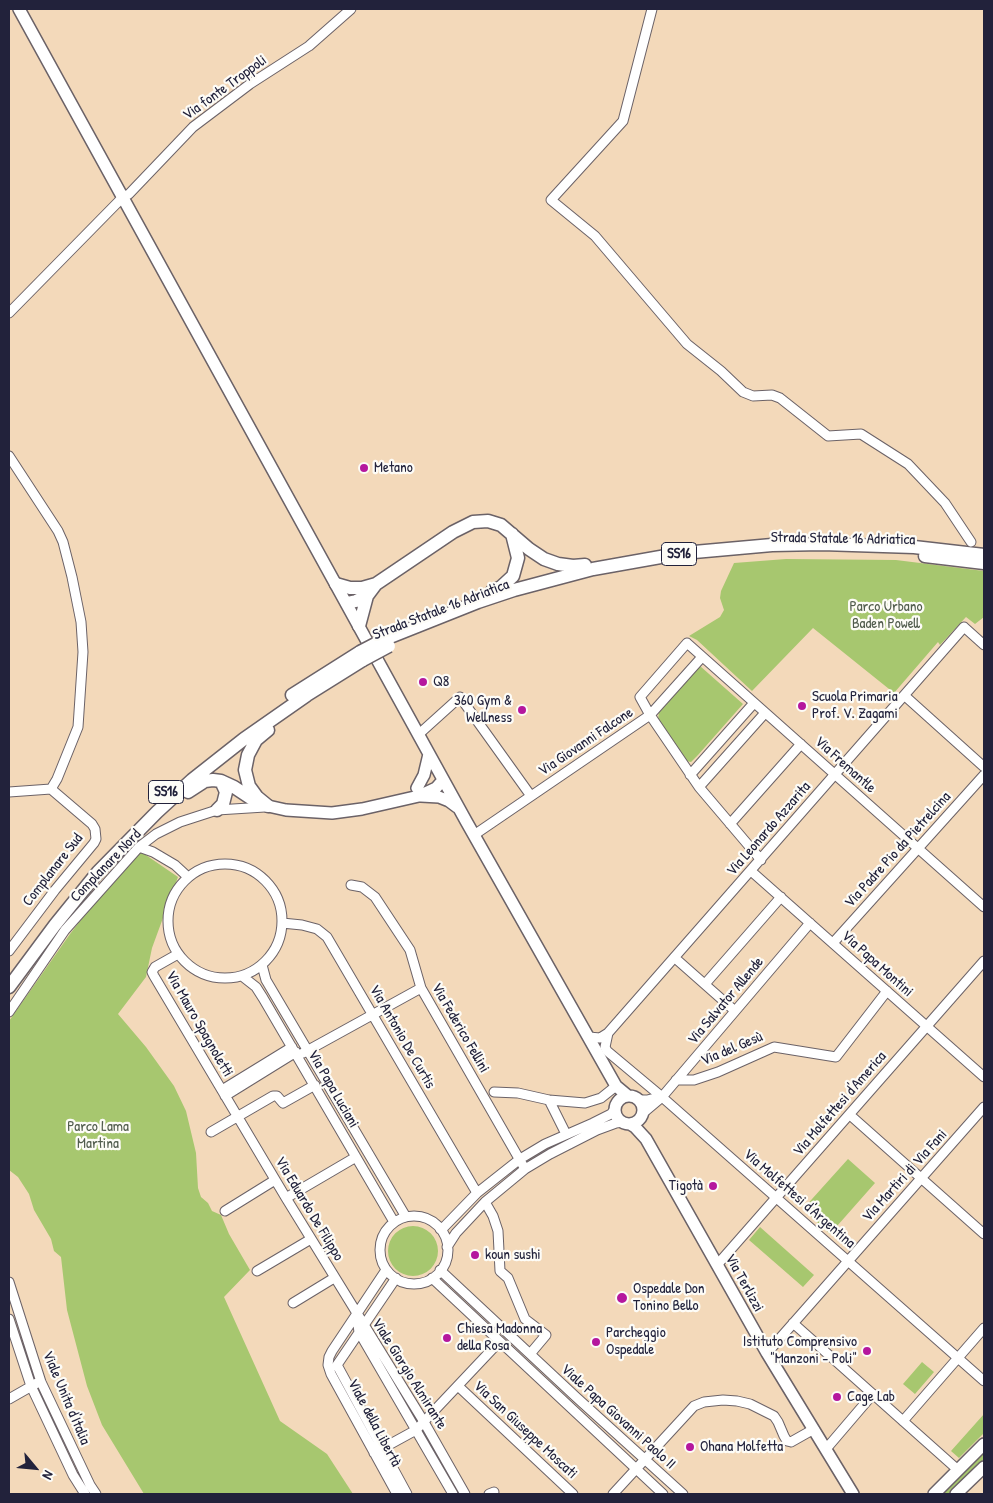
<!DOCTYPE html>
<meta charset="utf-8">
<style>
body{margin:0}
#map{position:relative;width:993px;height:1503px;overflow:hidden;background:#f3d9ba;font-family:"Patrick Hand",sans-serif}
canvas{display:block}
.frame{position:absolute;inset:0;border:10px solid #22223b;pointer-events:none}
.north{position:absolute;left:10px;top:1443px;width:50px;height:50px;-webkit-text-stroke:4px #fdfcf7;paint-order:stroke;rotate:118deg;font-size:14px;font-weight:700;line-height:20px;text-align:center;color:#22223b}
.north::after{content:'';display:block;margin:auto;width:18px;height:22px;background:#22223b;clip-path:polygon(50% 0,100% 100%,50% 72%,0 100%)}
</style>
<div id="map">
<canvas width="993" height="1503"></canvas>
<div class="frame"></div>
<div class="north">N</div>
</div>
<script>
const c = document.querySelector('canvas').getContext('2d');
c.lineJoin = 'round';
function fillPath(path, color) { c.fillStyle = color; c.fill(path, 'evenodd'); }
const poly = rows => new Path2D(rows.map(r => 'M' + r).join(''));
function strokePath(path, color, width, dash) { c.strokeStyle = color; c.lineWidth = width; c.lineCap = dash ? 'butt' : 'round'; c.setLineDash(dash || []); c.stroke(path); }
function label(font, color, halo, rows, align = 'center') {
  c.font = font + ' "Patrick Hand",sans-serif'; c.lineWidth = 4.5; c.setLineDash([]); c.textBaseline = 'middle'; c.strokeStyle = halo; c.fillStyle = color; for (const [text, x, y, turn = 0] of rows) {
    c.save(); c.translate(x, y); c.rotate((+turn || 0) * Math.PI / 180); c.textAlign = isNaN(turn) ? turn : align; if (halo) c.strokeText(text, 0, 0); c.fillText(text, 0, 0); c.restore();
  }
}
fillPath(poly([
 [786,559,896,560,984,571,984,617,975,624,966,617,940,645,938,642,894,693,813,628,752,691,697,640,689,636,720,617,724,610,720,598,721,591,734,563],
 [700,666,743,704,698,755,691,762,686,761,658,720,659,711],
 [140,851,178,877,152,948,146,977,118,1014,146,1047,174,1086,186,1111,196,1153,198,1188,201,1197,208,1203,212,1211,221,1215,229,1234,250,1270,224,1297,280,1421,327,1454,353,1494,144,1494,102,1425,87,1386,67,1310,61,1257,54,1251,51,1239,34,1210,29,1194,18,1177,9,1170,9,1021,70,934,103,891],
 [848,1159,875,1183,830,1234,803,1209],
 '388 1251a25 25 0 1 1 50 0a25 25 0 1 1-50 0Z',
 [760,1227,814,1275,803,1287,749,1240],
 [922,1362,934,1372,915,1394,903,1384],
 [984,1414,984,1433,959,1458,951,1451],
 [984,1450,984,1459,948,1494,938,1494]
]), '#a7c76f');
const minor = poly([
 [652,9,623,121,551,200,595,236,687,344,721,371,743,392,753,396,772,395,780,398,828,436,861,434,908,464,945,503,971,542],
 [9,313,123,197,129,194,193,127,250,84,309,46,351,9],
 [9,456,58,531,63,542,72,577,81,622,83,652,78,727,57,779,51,789],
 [905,696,984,767],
 [419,734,460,697,531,796],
 [690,775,754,703],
 [699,787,765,713],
 [9,792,51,789],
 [730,824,801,744],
 [474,835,650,715,702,657],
 [139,847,153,852,175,865,188,877],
 [761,860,699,787,650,715,640,697,687,643,984,907],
 '168 921a57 57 0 1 1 114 0a57 57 0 1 1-114 0Z',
 [751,871,984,1077],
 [351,885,362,887,375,897,410,950,421,988,525,1169],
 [282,923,302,925,317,929,327,937,477,1193],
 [833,943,984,775],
 [9,951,55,890,94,843,96,839,95,829,92,824,51,789],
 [178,954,155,967,152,972,154,976,286,1198,424,1422,465,1494],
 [675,958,735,1011],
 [262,965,266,980,406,1217],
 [242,976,256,987,263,998,394,1222],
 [705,984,781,897],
 [9,1012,65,930,139,847,156,834,180,822,217,810,265,807],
 [608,1033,605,1047,607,1051,662,1097,984,1381],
 [589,1037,600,1038,608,1033,964,627,984,645],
 [303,1053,421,988],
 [676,1080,694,1080,718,1072,774,1047,836,1057,887,991],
 [222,1090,292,1047],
 [494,1092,518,1093,549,1100,585,1103,601,1098,616,1086],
 [225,1096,296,1052],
 [549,1100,566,1134],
 [639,1100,647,1100,659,1097],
 [643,1113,662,1097,810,923],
 [850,1115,984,1234],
 [211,1132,273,1096,277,1096,283,1103,315,1085],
 [286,1198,356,1157],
 [485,1202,493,1216,498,1231,500,1271,508,1278,525,1319,546,1335,530,1354],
 [225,1211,275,1180],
 '380 1250a34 34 0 1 1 68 0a34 34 0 1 1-68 0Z',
 [440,1229,444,1227,477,1193,520,1159,545,1144,593,1123,611,1114,615,1109],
 [447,1247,456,1233,485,1202,525,1169,550,1154,597,1130,616,1123,623,1122],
 [717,1265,984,961],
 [386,1270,332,1351,329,1357,328,1365,331,1374,397,1494],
 [440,1270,576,1397,683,1494],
 [257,1271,311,1239],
 [432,1278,663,1494],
 [9,1282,41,1382,90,1485,96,1494],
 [293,1303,334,1278],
 [357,1318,359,1332,453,1494],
 [9,1319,31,1386,73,1475,85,1494],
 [793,1323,958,1470],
 [767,1353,984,1107],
 [337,1365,407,1494],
 [337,1365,396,1278],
 [458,1386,573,1494],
 [9,1399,37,1383],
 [903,1421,984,1328],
 [826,1449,873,1394],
 [374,1453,416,1430,499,1342],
 [489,1494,494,1492],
 [613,1494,694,1406,704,1402,723,1400,737,1401,750,1404,774,1416,778,1422,784,1436,787,1441,791,1442,814,1429]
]);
const major = poly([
 [19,9,466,821,616,1086,628,1096],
 [417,788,424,775,429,754],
 [421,796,439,797,449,801,457,807],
 [268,806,286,810,332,813,362,809,419,796,436,788,443,780],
 '615 1110a14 14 0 1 1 28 0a14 14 0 1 1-28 0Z',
 [630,1124,635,1127,646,1139,767,1353,853,1494],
 [934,1494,984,1444],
 [956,1494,984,1467]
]);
const highway = poly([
 [925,556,984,563],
 [336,584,350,588,362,588,376,584],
 [492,591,501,587,513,576,518,558,512,534],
 [347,603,356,601,367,596],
 [359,626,367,596,376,584,453,532,473,522,488,521,501,525,529,549,544,559,558,564,573,566,585,565],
 [385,639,478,602,514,590,593,569,683,553,772,545,822,544,914,547,984,555],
 [292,695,360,652],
 [188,792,205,781,213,780,221,781,234,787,258,803],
 [268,806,257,797,249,786,245,770,248,755,256,740,268,730],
 [217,810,223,804,226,792,221,781],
 [9,987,55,925,98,872,157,812,192,780,244,739,307,695,363,660]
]);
strokePath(minor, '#6b6267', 11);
strokePath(major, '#6b6267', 14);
strokePath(highway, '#6b6267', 15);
strokePath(minor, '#fff', 9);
strokePath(major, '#fff', 11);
strokePath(highway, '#fff', 12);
const highwayBridge = poly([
 [360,652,385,639],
 [363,660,389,646]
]);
strokePath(highwayBridge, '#6b6267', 15, []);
strokePath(highwayBridge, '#fff', 12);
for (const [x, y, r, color] of [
 [364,468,5,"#b5179e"],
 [423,682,5,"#b5179e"],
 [802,706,5,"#b5179e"],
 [522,710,5,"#b5179e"],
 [713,1186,5,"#b5179e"],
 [475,1255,5,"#b5179e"],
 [622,1298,6,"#b5179e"],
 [447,1338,5,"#b5179e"],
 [596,1342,5,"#b5179e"],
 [867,1351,5,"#b5179e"],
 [837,1397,5,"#b5179e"],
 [690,1447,5,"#b5179e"]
]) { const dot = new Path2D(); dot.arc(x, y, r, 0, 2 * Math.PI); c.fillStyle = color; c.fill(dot); strokePath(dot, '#fdfcf7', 2); }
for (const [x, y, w] of [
 [679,554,35],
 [166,792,35]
]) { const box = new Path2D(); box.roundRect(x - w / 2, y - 11.5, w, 23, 4); c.fillStyle = '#fdfcf7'; c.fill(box); strokePath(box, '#22223b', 1); }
label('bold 14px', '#22223b', null, [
 ["SS16",679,554],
 ["SS16",166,792]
]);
label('15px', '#22223b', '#fdfcf7', [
 ["Via fonte Troppoli",225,88,-36],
 ["Strada Statale 16 Adriatica",843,539,1],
 ["Strada Statale 16 Adriatica",441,610,-21],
 ["Via Giovanni Falcone",586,742,-34],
 ["Via Fremantle",845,765,42],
 ["Via Leonardo Azzarita",769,829,-49],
 ["Via Padre Pio da Pietrelcina",898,850,-48],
 ["Complanare Nord",106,866,-46],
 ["Complanare Sud",53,870,-52],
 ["Via Papa Montini",877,964,42],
 ["Via Salvator Allende",726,1001,-50],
 ["Via Mauro Spagnoletti",199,1024,60],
 ["Via Federico Fellini",460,1028,60],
 ["Via Antonio De Curtis",402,1037,60],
 ["Via del Gesù",732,1049,-23],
 ["Via Papa Luciani",333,1089,60],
 ["Via Molfettesi d'America",840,1104,-49],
 ["Via Martiri di Via Fani",905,1176,-48],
 ["Via Molfettesi d'Argentina",799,1199,41],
 ["Via Eduardo De Filippo",309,1209,59],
 ["Via Terlizzi",744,1283,61],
 ["Viale Giorgio Almirante",409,1374,58],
 ["Viale Unita d'Italia",66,1398,67],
 ["Viale Papa Giovanni Paolo II",618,1417,42],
 ["Viale della Libertà",374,1423,62],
 ["Via San Giuseppe Moscati",525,1430,43]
]);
label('15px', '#22223b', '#fdfcf7', [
 ["Metano",374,468],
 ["Q8",433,682],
 ["Scuola Primaria",812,697],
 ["Prof. V. Zagami",812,714],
 ["360 Gym &",512,701,"right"],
 ["Wellness",512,718,"right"],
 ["Tigotà",703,1186,"right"],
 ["koun sushi",485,1255],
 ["Ospedale Don",633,1289],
 ["Tonino Bello",633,1306],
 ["Chiesa Madonna",457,1329],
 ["della Rosa",457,1346],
 ["Parcheggio",606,1333],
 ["Ospedale",606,1350],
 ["Istituto Comprensivo",857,1342,"right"],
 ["\"Manzoni - Poli\"",857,1359,"right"],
 ["Cage Lab",847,1397],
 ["Ohana Molfetta",700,1447]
], 'left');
label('15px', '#515c4d', '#fdfcf7', [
 ["Parco Urbano",886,607],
 ["Baden Powell",886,624],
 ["Parco Lama",98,1127],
 ["Martina",98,1144]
]);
</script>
